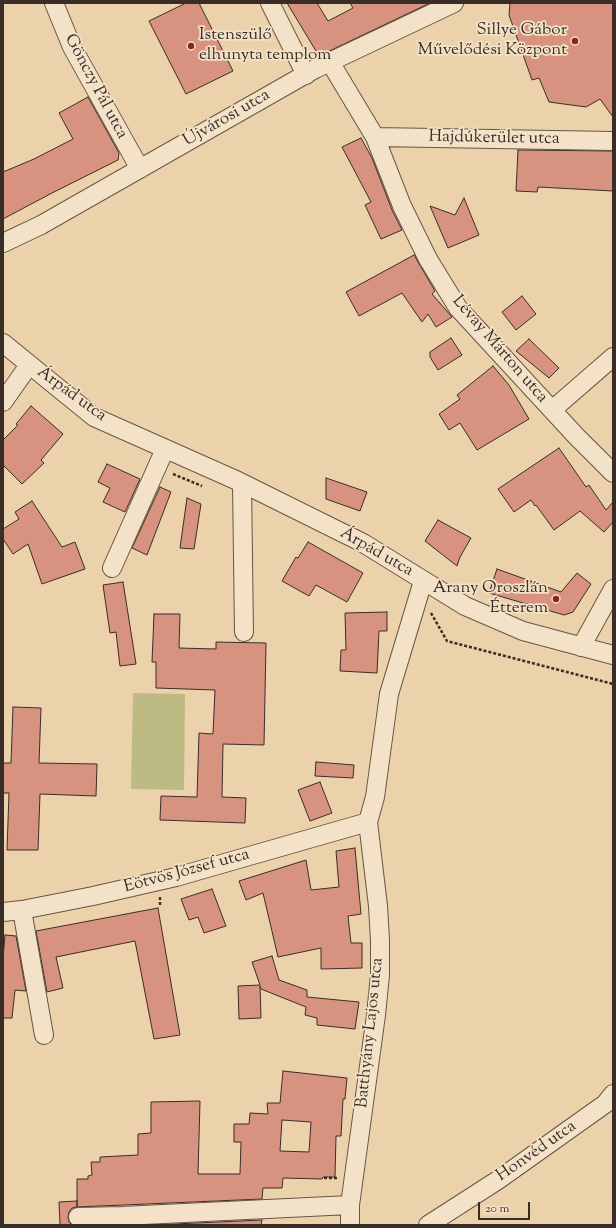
<!DOCTYPE html>
<meta charset="utf-8">
<style>
body{margin:0}
#map{position:relative;width:616px;height:1228px;overflow:hidden;background:#ecd2aa;font-family:"Sorts Mill Goudy",serif}
canvas{display:block}
.frame{position:absolute;inset:0;border:4px solid #3a2d27;pointer-events:none}
.scale{position:absolute;left:478px;top:1202px;width:52px;height:18px;box-sizing:border-box;border:2px solid #3a2d27;border-top:0;padding-left:5px;font-size:12px;line-height:14px;white-space:nowrap;color:#3a2d27;-webkit-text-stroke:3px #f3e2c8;paint-order:stroke}
</style>
<div id="map">
<canvas width="616" height="1228"></canvas>
<div class="frame"></div>
<div class="scale">20 m</div>
</div>
<script>
const c = document.querySelector('canvas').getContext('2d');
c.lineJoin = 'round';
function fillPath(path, color) { c.fillStyle = color; c.fill(path, 'evenodd'); }
const poly = rows => new Path2D(rows.map(r => 'M' + r).join(''));
function strokePath(path, color, width, dash) { c.strokeStyle = color; c.lineWidth = width; c.lineCap = dash ? 'butt' : 'round'; c.setLineDash(dash || []); c.stroke(path); }
function label(font, color, halo, rows, align = 'center') {
  c.font = font + ' "Sorts Mill Goudy",serif'; c.lineWidth = 3.5; c.setLineDash([]); c.textBaseline = 'middle'; c.strokeStyle = halo; c.fillStyle = color; for (const [text, x, y, turn = 0] of rows) {
    c.save(); c.translate(x, y); c.rotate((+turn || 0) * Math.PI / 180); c.textAlign = isNaN(turn) ? turn : align; if (halo) c.strokeText(text, 0, 0); c.fillText(text, 0, 0); c.restore();
  }
}
fillPath(poly([
 [133,693,185,694,184,790,131,789]
]), '#beba84');
const building = poly([
 [186,3,199,3,233,71,186,94,149,21,186,3],
 [287,3,317,3,328,21,353,8,350,3,430,3,319,56,287,3],
 [510,3,613,3,613,117,600,99,586,107,549,102,539,78,532,80,509,15,510,3],
 [88,97,119,153,118,160,52,193,3,219,3,172,34,159,73,139,59,113,88,97],
 [361,138,372,158,392,210,402,230,381,239,365,205,371,202,342,147,361,138],
 [518,150,613,151,613,191,538,187,537,192,516,191,518,150],
 [464,198,479,235,448,248,430,206,455,215,464,198],
 [414,255,435,291,432,294,452,317,436,327,428,314,422,322,402,293,359,316,346,292,414,255],
 [522,296,536,314,516,330,502,312,522,296],
 [451,338,462,355,438,370,430,357,430,352,451,338],
 [529,339,559,368,549,378,516,351,529,339],
 [493,366,509,385,529,419,477,450,460,423,449,430,439,414,460,399,457,395,493,366],
 [31,406,63,434,41,460,44,463,22,484,3,465,3,440,18,425,16,424,31,406],
 [559,448,586,487,589,485,606,510,613,502,613,522,604,532,580,511,554,530,536,505,535,506,531,500,514,512,498,489,559,448],
 [107,464,140,479,125,512,103,502,110,488,98,482,107,464],
 [326,478,367,492,360,511,326,499,326,478],
 [160,487,171,492,147,555,132,548,160,487],
 [187,498,201,504,194,549,180,548,187,498],
 [32,501,62,547,75,542,85,569,42,584,28,544,13,554,3,539,3,529,19,519,15,512,32,501],
 [438,520,471,538,460,557,457,566,425,541,438,520],
 [308,542,363,573,347,602,316,585,309,596,282,581,296,557,298,558,308,542],
 [497,569,561,592,577,573,591,584,573,612,564,615,489,593,497,569],
 [123,582,136,664,120,666,116,632,110,633,103,585,123,582],
 [387,612,387,631,379,631,377,673,340,671,341,650,346,650,345,613,387,612],
 [154,614,180,614,179,648,216,649,216,642,266,643,264,745,223,744,222,797,246,798,245,823,160,820,161,796,197,797,199,733,213,734,215,690,156,688,156,662,152,662,154,614],
 [13,707,41,708,39,763,97,764,96,796,40,794,38,850,7,850,9,793,3,793,3,763,11,763,13,707],
 [316,762,354,765,353,778,315,776,316,762],
 [320,782,332,813,310,821,298,790,320,782],
 [355,848,361,914,348,916,351,943,362,943,362,968,321,969,321,948,278,957,263,893,246,900,239,881,306,860,311,890,339,887,336,851,355,848],
 [212,889,226,926,204,933,198,917,189,920,181,899,212,889],
 [158,908,180,1035,154,1039,135,941,56,957,63,988,47,992,36,931,158,908],
 [5,935,16,936,26,991,15,990,12,1018,3,1018,3,958,5,935],
 [272,956,279,980,307,990,307,997,359,1002,355,1029,317,1025,317,1018,305,1015,306,1007,261,989,260,986,261,1018,239,1019,238,986,260,985,252,962,272,956],
 [283,1071,347,1078,345,1099,343,1099,341,1136,336,1136,335,1177,323,1177,322,1179,283,1178,282,1188,263,1188,262,1199,77,1207,77,1179,88,1179,88,1176,92,1175,91,1162,100,1162,100,1157,138,1155,138,1134,151,1133,151,1102,200,1101,198,1174,240,1174,241,1142,234,1142,234,1124,249,1124,250,1113,268,1114,267,1103,280,1103,283,1071],
 [282,1120,311,1122,309,1152,280,1151,282,1120],
 [77,1201,77,1207,72,1208,69,1212,68,1217,69,1222,72,1225,60,1225,59,1202,77,1201],
 [262,1220,261,1225,153,1225,262,1220]
]);
fillPath(building, '#d79380');
strokePath(building, '#3a2d27', 1);
const minor = poly([
 [54,3,72,47,140,169],
 [270,3,306,75],
 [330,62,375,137,402,206,428,259,458,308,576,436,613,473],
 [375,137,613,141],
 [3,243,41,225,315,69,454,3],
 [3,343,94,417,238,481,363,543,465,606,523,631,613,655],
 [3,402,29,365],
 [552,410,613,357],
 [242,483,244,632],
 [112,568,165,449],
 [581,647,613,589],
 [22,910,44,1035],
 [3,912,22,910,93,896,176,877,368,822],
 [78,1217,122,1216,350,1205],
 [350,1225,350,1205,376,1015,380,975,380,940,378,906,368,822,375,797,389,694,423,581],
 [428,1225,498,1180,605,1104,613,1094]
]);
strokePath(minor, '#665648', 20);
strokePath(poly([
 [173,474,202,486],
 [431,613,447,641,613,684],
 [160,897,160,905],
 [324,1178,337,1178]
]), '#3a2d27', 2.5, [3, 2]);
strokePath(minor, '#f3e2c8', 18);
for (const [x, y, r, color] of [
 [575,41,4,"#8f2418"],
 [191,46,4,"#8f2418"],
 [556,599,4,"#8f2418"]
]) { const dot = new Path2D(); dot.arc(x, y, r, 0, 2 * Math.PI); c.fillStyle = color; c.fill(dot); strokePath(dot, '#f3e2c8', 1.5); }
label('17px', '#3a2d27', '#f3e2c8', [
 ["Sillye Gábor",567,31],
 ["Művelődési Központ",567,51],
 ["Istenszülő",199,36,"left"],
 ["elhunyta templom",199,56,"left"],
 ["Arany Oroszlán",548,589],
 ["Étterem",548,609]
], 'right');
label('17px', '#3a2d27', '#f3e2c8', [
 ["Gönczy Pál utca",95,87,62],
 ["Újvárosi utca",227,119,-30],
 ["Hajdúkerület utca",494,139,1],
 ["Lévay Márton utca",499,350,49],
 ["Árpád utca",71,395,36],
 ["Árpád utca",376,553,30],
 ["Eötvös József utca",187,872,-15],
 ["Batthyány Lajos utca",371,1033,-84],
 ["Honvéd utca",537,1152,-35]
]);
</script>
